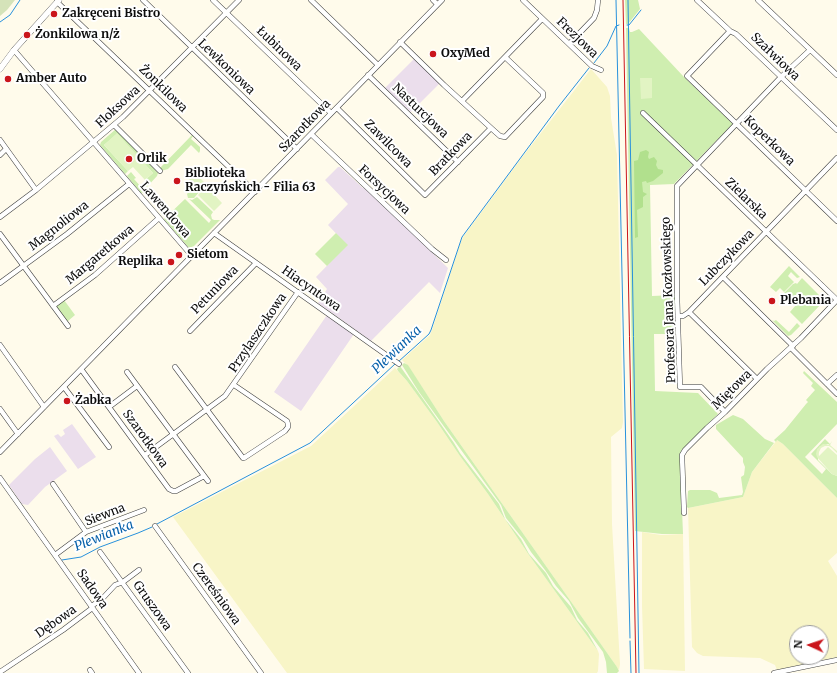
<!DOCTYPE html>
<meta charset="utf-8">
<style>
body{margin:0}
#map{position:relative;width:837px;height:673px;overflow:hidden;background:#fffbeb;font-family:Merriweather,serif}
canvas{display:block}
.north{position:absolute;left:789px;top:625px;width:40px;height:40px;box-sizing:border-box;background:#fff;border:1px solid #9e9e9e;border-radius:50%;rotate:273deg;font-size:11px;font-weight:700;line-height:16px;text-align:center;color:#0c0c0c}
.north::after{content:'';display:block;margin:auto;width:14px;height:18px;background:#ca151b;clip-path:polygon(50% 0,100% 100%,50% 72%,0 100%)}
</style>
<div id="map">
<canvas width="837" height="673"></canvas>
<div class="north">N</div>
</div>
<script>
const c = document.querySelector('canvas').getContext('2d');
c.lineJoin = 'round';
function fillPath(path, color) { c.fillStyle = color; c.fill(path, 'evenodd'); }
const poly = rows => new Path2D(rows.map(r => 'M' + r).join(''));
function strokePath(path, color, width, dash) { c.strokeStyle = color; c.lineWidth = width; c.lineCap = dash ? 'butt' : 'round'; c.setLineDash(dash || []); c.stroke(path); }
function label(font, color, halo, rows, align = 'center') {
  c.font = font + ' Merriweather,serif'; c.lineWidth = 4; c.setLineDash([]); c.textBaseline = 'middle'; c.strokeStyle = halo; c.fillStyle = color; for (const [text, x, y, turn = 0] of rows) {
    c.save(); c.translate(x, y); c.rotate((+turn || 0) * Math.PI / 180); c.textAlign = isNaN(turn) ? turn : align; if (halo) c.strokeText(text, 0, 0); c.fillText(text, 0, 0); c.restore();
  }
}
fillPath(poly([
 [415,58,440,83,411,112,395,98,389,91,385,88],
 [338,167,340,167,363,188,365,187,448,268,440,293,429,282,371,341,318,303,327,289,316,277,347,245,328,225,348,204,325,180],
 [327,315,354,334,301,411,274,392],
 [72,424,96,457,78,469,54,436,58,434,61,437,65,434,63,430],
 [50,447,67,471,45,487,28,505,22,504,9,485,35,459]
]), '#ebdeec');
fillPath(poly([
 [591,69,607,87,610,96,611,118,617,155,623,422,622,428,611,437,612,524,620,664,619,670,444,421,408,366,402,360,430,335,432,330,460,244,463,237,523,156],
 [395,368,407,381,437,422,460,456,488,494,529,555,598,651,599,654,598,671,597,673,287,673,173,517,311,446],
 [777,440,783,444,837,498,837,553,828,561,837,576,837,657,777,670,775,665,760,658,703,656,697,653,692,647,688,508,743,497,752,472],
 [797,633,821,633,821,657,797,657],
 [642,532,661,535,683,534,685,671,644,669,642,606]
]), '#f8f5c7');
fillPath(poly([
 [625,0,638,0,640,9,628,24,626,24],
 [626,28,629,28,630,32,632,32,639,29,684,77,732,123,732,127,731,126,711,146,674,184,650,185,652,296,675,295,675,334,654,334,655,391,698,393,718,414,681,451,680,459,683,534,662,534,635,531],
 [116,129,158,173,157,176,146,188,145,187,148,184,145,180,153,173,117,134,104,145,128,171,125,174,100,145,101,142],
 [192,135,193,136,191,139,200,147,200,151,199,153,191,145,168,169,161,171,160,168],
 [131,172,136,178,134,179,142,188,144,187,146,189,146,191,145,192,141,193,127,176],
 [204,184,205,185,194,198,188,198,187,194,195,185,199,189],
 [197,197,213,212,211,215,212,219,214,220,220,220,194,246,189,248,164,219,185,199,209,223,211,220,189,199,192,200],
 [336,233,348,245,327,266,315,254],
 [789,266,800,277,797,278,791,272,788,276,794,282,784,292,780,288,776,292,770,287],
 [802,278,823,299,823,302,802,324,790,312,796,305,784,293,793,284,796,283,797,284],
 [64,300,75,315,68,321,67,321,56,308,56,305,58,305,59,304],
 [772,320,774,321,776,320,789,332,797,323,800,326,791,335,788,336],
 [404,363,408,365,444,421,617,667,619,671,617,673,607,673,606,662,603,652,578,618,569,601,556,586,545,570,531,552,523,539,506,518,501,505,419,392,402,365],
 [400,366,454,443,460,453,499,504,505,519,521,539,529,554,546,573,553,586,571,607,577,620,588,633,598,651,529,555,488,494,460,456,437,422,407,381,398,371,397,369],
 [804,371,837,402,837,424,805,457,822,474,826,469,811,454,825,439,830,444,832,441,830,445,828,444,819,447,818,460,832,474,837,476,837,498,783,444,777,440,776,442,774,440,785,430,806,404,808,402,806,400,815,390,811,386,813,383,803,373],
 [733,415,743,419,765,439,774,443,752,472,743,497,688,508,687,507,688,491,690,490,710,490,717,493,719,498,742,495,743,492,741,477,744,475,745,467,743,462,743,458,716,429,716,425]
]), '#cfeeb0');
fillPath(poly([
 [646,150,649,152,648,157,649,159,654,157,657,161,656,165,658,169,663,170,663,173,653,181,647,183,646,181,642,182,643,192,647,194,643,197,643,207,637,210,638,237,635,238,634,161,638,160,640,152]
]), '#b1e08d');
fillPath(poly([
 [0,0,15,0,7,10,0,16]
]), '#d5e3b9');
fillPath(poly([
 [640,78,652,78,652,98,641,99],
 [117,133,153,173,145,180,133,167,128,171,104,145],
 [193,171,205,183,199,189,187,177],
 [206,186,222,203,214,211,198,195],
 [823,444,830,445,837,451,837,453,832,448,829,446,825,446,821,448,818,454,819,456,828,447,837,455,837,476,832,474,817,457,816,454,817,449]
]), '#e2f4c3');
strokePath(poly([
 [616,0,630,638],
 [628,0,639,673],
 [0,22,10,15,20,0],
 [627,25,629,25,641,10],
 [594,63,607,46,616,26,619,25],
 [398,362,429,334,431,330,462,237,559,106,589,68],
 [157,524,310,443,395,364],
 [62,560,81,557,100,547,138,533,152,527],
 [630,641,631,673]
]), '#2891dc', 1);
const minor = poly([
 [143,0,297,149],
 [213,0,331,113],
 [311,0,378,65],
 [433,0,437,4],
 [523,0,592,66,601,70],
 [697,0,730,31,736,34,837,130],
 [758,0,837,75],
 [57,2,255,192],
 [730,31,687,76,837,221],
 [400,42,444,85,491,128,500,136,505,137,543,97,543,93,505,57,542,19],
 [569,44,594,18,597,10,598,0],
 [14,50,192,256],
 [368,75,458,162],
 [462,101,505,57],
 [337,108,425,195,491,128],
 [643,113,837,300],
 [114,125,160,171],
 [311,134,432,249,446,260],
 [0,140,36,190],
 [0,155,6,149],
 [0,217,36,190,123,117,239,0],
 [214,233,399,364],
 [0,234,68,326],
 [723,277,793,346],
 [0,283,67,234,129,184],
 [53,306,95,275,159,218],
 [689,312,757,379],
 [678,316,683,316,689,312,837,158],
 [190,331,256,263],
 [0,345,44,407],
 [791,348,837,394],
 [175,367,243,458,244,458,285,431,288,427,288,424,287,421,234,385],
 [81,369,169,489,173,491,176,491,204,476],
 [127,372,208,481],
 [827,384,837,375],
 [64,387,109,447],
 [109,407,137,386],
 [0,409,18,434],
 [725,412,701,387,680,387,677,294,677,186,781,77,810,50],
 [0,452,442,0],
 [145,455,225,396,298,292],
 [0,478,139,673],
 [53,484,86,532],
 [684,513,682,455,685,450,707,428,725,412,767,369,801,338,837,300],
 [155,526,261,673],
 [100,552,188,673],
 [55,555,86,532,144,510],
 [90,670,92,673],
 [0,672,63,630,91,609,93,605,102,599,115,585,123,582,139,570],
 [774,673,837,660]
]);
const tertiary = poly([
 [0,69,14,50,59,0]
]);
strokePath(minor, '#3f3f3f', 5.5);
strokePath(tertiary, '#3f3f3f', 6);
strokePath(minor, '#fff', 4.5);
strokePath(tertiary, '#fff', 5.5);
strokePath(poly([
 [623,0,636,673]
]), '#ca151b', 1);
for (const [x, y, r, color] of [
 [54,14,4,"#ca151b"],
 [27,35,4,"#ca151b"],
 [433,54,4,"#ca151b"],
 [8,79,4,"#ca151b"],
 [129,159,4,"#ca151b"],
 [177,181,4,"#ca151b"],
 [179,255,4,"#ca151b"],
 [171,262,4,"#ca151b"],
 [772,301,4,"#ca151b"],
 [67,401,4,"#ca151b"]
]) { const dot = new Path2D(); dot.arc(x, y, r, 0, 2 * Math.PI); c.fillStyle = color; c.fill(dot); strokePath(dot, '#fff', 1.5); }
label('bold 12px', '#0c0c0c', '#fff', [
 ["Zakręceni Bistro",62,14],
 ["Żonkilowa n/ż",35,35],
 ["OxyMed",441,54],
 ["Amber Auto",16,79],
 ["Orlik",137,159],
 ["Biblioteka",185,174],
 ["Raczyńskich - Filia 63",185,188],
 ["Sietom",187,255],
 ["Replika",163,262,"right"],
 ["Plebania",780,301],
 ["Żabka",75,401]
], 'left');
label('12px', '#0c0c0c', '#fff', [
 ["Frezjowa",577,38,44],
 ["Łubinowa",279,49,44],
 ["Szałwiowa",775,57,44],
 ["Lewkoniowa",226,67,44],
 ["Żonkilowa",163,89,44],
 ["Floksowa",118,107,-43],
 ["Nasturcjowa",420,111,44],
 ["Szarotkowa",305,126,-46],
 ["Koperkowa",769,141,44],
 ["Zawilcowa",388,144,45],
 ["Bratkowa",451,154,-46],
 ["Forsycjowa",384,190,43],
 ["Zielarska",746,199,44],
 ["Lawendowa",165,210,49],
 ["Magnoliowa",59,226,-38],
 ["Margaretkowa",100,255,-40],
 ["Lubczykowa",727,258,-46],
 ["Hiacyntowa",311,289,35],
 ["Petuniowa",215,290,-46],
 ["Profesora Jana Kozłowskiego",669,300,-92],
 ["Przylaszczkowa",258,333,-56],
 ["Miętowa",732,390,-45],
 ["Szarotkowa",145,439,54],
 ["Siewna",105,515,-21],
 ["Sadowa",92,589,55],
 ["Czereśniowa",216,594,54],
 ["Gruszowa",152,606,55],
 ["Dębowa",56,622,-35]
]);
label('italic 13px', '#0861aa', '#fff', [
 ["Plewianka",397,350,-44],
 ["Plewianka",104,536,-22]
]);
</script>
